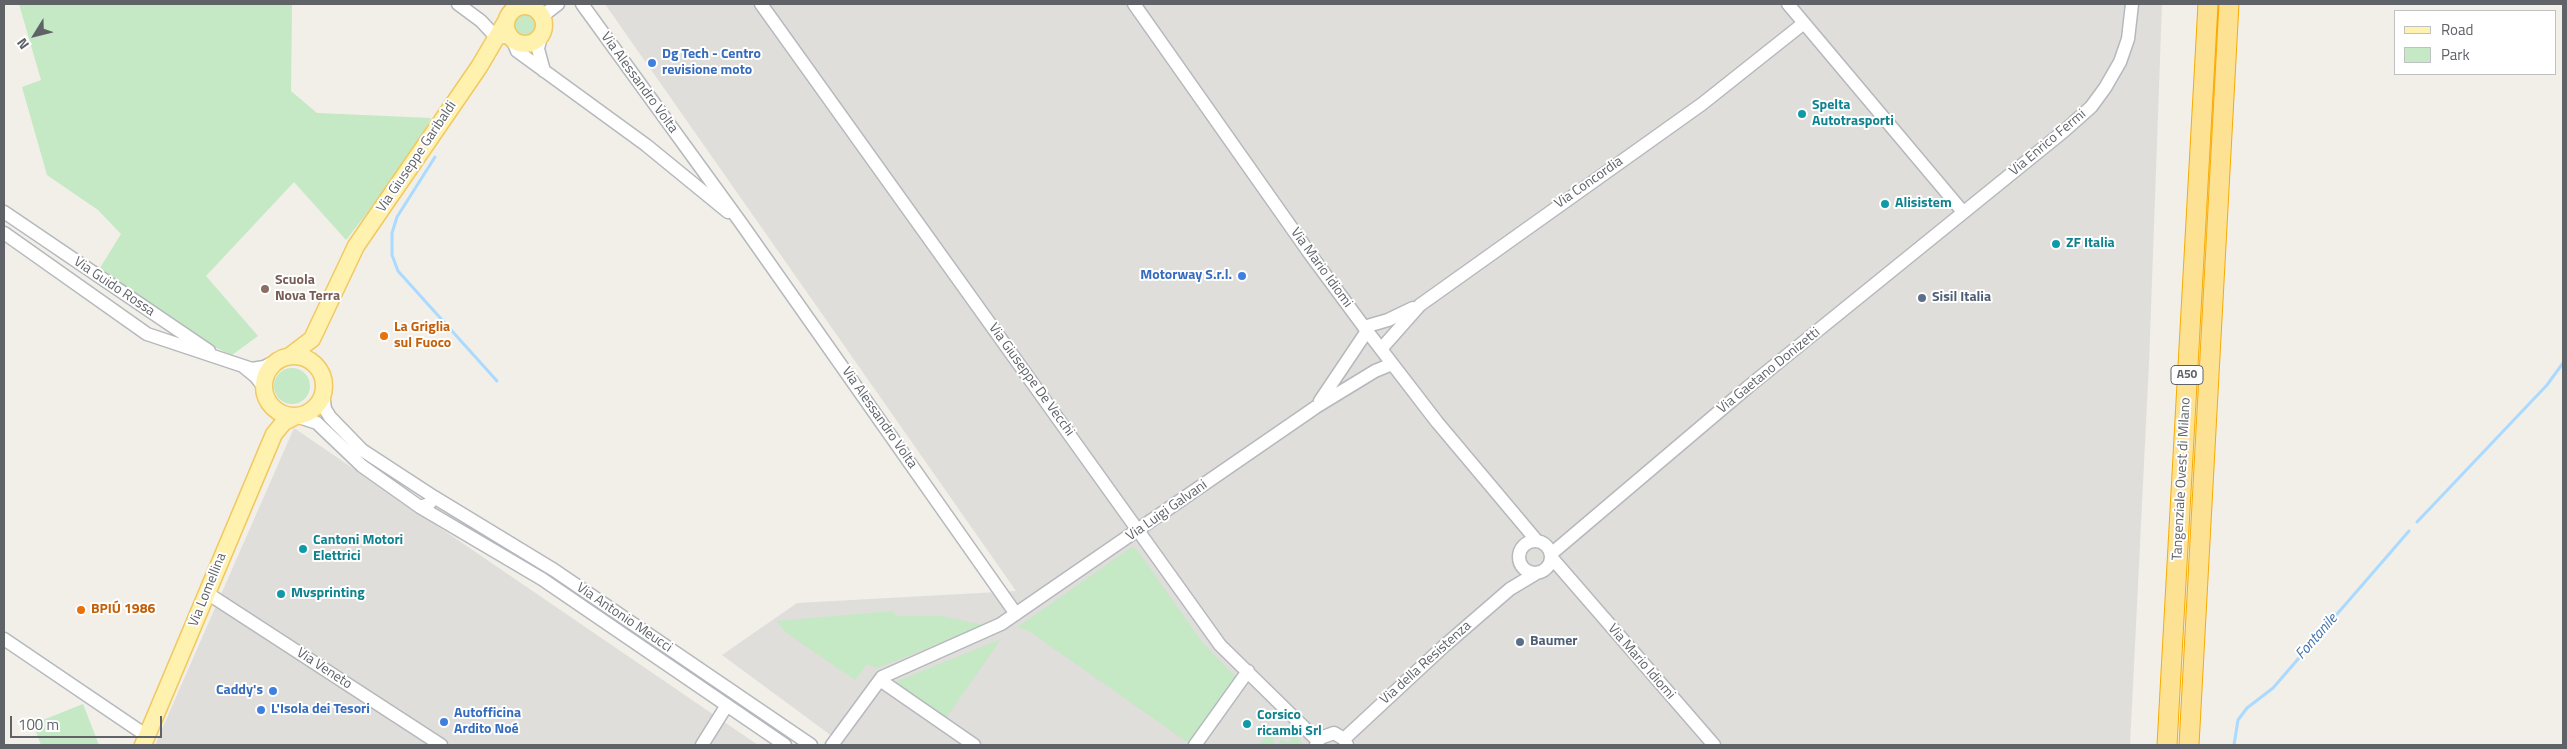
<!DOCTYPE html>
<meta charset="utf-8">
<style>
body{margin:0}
#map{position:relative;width:2567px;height:749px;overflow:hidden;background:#f1efe8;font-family:"Titillium Web",sans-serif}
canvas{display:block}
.frame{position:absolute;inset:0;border:5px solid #5f6368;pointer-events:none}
.legend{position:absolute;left:2394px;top:10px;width:162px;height:65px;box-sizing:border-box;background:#fff;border:1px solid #bfc1c3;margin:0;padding:6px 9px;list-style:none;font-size:15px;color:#5f6368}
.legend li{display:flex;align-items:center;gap:10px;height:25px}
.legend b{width:25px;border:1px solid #bfc1c3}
.north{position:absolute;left:10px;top:10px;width:50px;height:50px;-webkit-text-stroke:4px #fff;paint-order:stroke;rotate:234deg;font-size:14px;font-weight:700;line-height:20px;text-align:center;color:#5f6368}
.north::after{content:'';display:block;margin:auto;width:18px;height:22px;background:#5f6368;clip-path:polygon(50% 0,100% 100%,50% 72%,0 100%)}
.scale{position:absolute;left:10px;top:716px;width:152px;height:22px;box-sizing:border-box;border:2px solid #5f6368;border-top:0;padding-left:6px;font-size:15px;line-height:18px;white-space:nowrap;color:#5f6368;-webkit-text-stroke:4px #fff;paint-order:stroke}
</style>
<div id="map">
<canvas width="2567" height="749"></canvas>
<div class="frame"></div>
<ul class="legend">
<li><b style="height:6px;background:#fff2af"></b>Road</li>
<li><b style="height:14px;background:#c5e8c5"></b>Park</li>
</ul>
<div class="north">N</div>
<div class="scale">100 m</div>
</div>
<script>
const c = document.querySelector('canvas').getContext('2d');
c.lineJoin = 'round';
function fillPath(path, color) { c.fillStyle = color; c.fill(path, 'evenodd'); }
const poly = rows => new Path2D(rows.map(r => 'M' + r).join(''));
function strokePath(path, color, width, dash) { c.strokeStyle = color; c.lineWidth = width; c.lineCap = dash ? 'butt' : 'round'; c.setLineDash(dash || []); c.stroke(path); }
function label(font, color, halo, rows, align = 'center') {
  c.font = font + ' "Titillium Web",sans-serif'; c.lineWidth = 4; c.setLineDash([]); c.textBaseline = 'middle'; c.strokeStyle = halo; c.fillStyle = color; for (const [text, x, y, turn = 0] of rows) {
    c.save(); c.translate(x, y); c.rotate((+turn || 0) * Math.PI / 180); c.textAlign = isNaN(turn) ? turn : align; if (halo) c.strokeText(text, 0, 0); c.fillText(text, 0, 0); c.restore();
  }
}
fillPath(poly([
 [605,4,2162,4,2149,363,2130,745,844,745,722,655,797,603,1016,591],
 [294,428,758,745,155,745]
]), '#e0deda');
fillPath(poly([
 [19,4,292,4,291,91,317,113,431,118,423,135,388,186,346,240,294,182,206,276,258,336,232,355,210,345,98,271,121,234,98,210,47,175,22,87,41,80],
 '512 25a12 12 0 1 1 24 0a12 12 0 1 1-24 0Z',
 '274 386a18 18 0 1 1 36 0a18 18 0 1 1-36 0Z',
 [1132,547,1137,550,1202,642,1236,677,1190,744,1026,629,1016,628],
 [892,611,896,616,941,616,984,625,878,668,867,664,855,680,784,631,777,621],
 [1001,639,946,718,895,683,895,682],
 [83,704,99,745,41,745,33,724],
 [1270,730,1276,734,1272,740,1277,745,1282,739,1288,743,1295,733,1303,745,1259,745]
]), '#c5e8c5');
strokePath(poly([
 [435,157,397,217,392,233,392,255,398,271,497,381],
 [2417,522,2547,385,2563,363],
 [2234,745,2238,720,2247,708,2273,688,2409,531]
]), '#aadaff', 3);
const minor = poly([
 [458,4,481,21,495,36,506,37],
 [582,4,741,223,1016,614],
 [761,4,1220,645,1318,741],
 [1134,4,1310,254,1367,331,1437,422,1537,541],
 [1788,4,1963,212],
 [545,14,558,4],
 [541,35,538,49,544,71],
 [513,41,517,51,646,145,728,212],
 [4,212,209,351],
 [4,233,147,334,252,369,264,367,274,362],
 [1364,327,1388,320,1413,308],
 [1381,349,1420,305,1702,104,1804,23],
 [244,367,255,376,264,387],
 [1320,401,1367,331],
 [296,416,317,423,362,466,420,507,429,504,434,497,362,450,330,417,325,409,323,393],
 [434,497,554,570,811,745],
 [420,507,542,579,785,745],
 '1519 557a16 16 0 1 1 32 0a16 16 0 1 1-32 0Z',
 [1551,554,1748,387,2064,131,2091,107,2105,88,2120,62,2128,39,2132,4],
 [1551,557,1714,745],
 [207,593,441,745],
 [4,639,147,736],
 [880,680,974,745],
 [1344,739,1443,647,1510,589,1535,574],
 [702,745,727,705],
 [832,745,882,677,1001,624,1316,407,1375,371,1392,364],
 [1195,745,1248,671],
 [1316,745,1320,738,1334,733,1344,739,1347,745]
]);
const major = poly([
 '506 25a19 19 0 1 1 38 0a19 19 0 1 1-38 0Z',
 [291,355,312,339,356,246,479,67,505,23],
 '264 386a30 30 0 1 1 60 0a30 30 0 1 1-60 0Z',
 [143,745,274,434,284,422,296,416]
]);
const highway = poly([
 [2167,745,2208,4],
 [2189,745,2229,4]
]);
strokePath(minor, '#b5b8bc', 15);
strokePath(major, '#f2c960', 19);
strokePath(highway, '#f9ab00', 21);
strokePath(minor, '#fff', 12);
strokePath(major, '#fff2af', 16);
strokePath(highway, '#fde293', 19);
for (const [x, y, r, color] of [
 [652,63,5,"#3f7fe0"],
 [1802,114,5,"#0f9aa8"],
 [1885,204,5,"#0f9aa8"],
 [2056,244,5,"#0f9aa8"],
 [1242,276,5,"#3f7fe0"],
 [265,289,5,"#8d6e63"],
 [1922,298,5,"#5c6f8a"],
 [384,336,5,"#e8710a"],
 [303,549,5,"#0f9aa8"],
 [281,594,5,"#0f9aa8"],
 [81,610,5,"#e8710a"],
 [1520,642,5,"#5c6f8a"],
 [273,691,5,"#3f7fe0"],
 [261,710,5,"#3f7fe0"],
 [444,722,5,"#3f7fe0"],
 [1247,724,5,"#0f9aa8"]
]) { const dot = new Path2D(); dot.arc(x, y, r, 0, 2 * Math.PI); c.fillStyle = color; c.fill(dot); strokePath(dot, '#fff', 2); }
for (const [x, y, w] of [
 [2187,375,32]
]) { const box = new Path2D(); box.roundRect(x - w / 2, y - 9.5, w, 19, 4); c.fillStyle = '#fff'; c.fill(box); strokePath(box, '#5f6368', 1); }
label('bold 12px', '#5f6368', null, [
 ["A50",2187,375]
]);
label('bold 14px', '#366cbe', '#fff', [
 ["Dg Tech - Centro",662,55],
 ["revisione moto",662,71],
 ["Motorway S.r.l.",1232,276,"right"],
 ["Caddy's",263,691,"right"],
 ["L'Isola dei Tesori",271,710],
 ["Autofficina",454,714],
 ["Ardito Noé",454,730]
], 'left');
label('14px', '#5f6368', '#fff', [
 ["Via Alessandro Volta",639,83,54],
 ["Via Enrico Fermi",2048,143,-40],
 ["Via Giuseppe Garibaldi",417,157,-56],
 ["Via Concordia",1589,183,-35],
 ["Via Mario Idiomi",1321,268,54],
 ["Via Guido Rossa",114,287,34],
 ["Via Gaetano Donizetti",1769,371,-39],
 ["Via Giuseppe De Vecchi",1031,380,54],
 ["Via Alessandro Volta",879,418,55],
 ["Tangenziale Ovest di Milano",2182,479,-87],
 ["Via Luigi Galvani",1167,511,-35],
 ["Via Lomellina",208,590,-68],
 ["Via Antonio Meucci",624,618,34],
 ["Via Mario Idiomi",1641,662,49],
 ["Via della Resistenza",1426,663,-42],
 ["Via Veneto",324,669,33]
]);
label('bold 14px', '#0d838f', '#fff', [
 ["Spelta",1812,106],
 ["Autotrasporti",1812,122],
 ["Alisistem",1895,204],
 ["ZF Italia",2066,244],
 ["Cantoni Motori",313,541],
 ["Elettrici",313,557],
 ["Mvsprinting",291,594],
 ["Corsico",1257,716],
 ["ricambi Srl",1257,732]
], 'left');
label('bold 14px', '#785e54', '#fff', [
 ["Scuola",275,281],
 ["Nova Terra",275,297]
], 'left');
label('bold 14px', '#4e5e75', '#fff', [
 ["Sisil Italia",1932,298],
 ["Baumer",1530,642]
], 'left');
label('bold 14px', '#c56008', '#fff', [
 ["La Griglia",394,328],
 ["sul Fuoco",394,344],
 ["BPIÚ 1986",91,610]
], 'left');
label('italic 15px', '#4174aa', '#fff', [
 ["Fontanile",2317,637,-49]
]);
</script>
